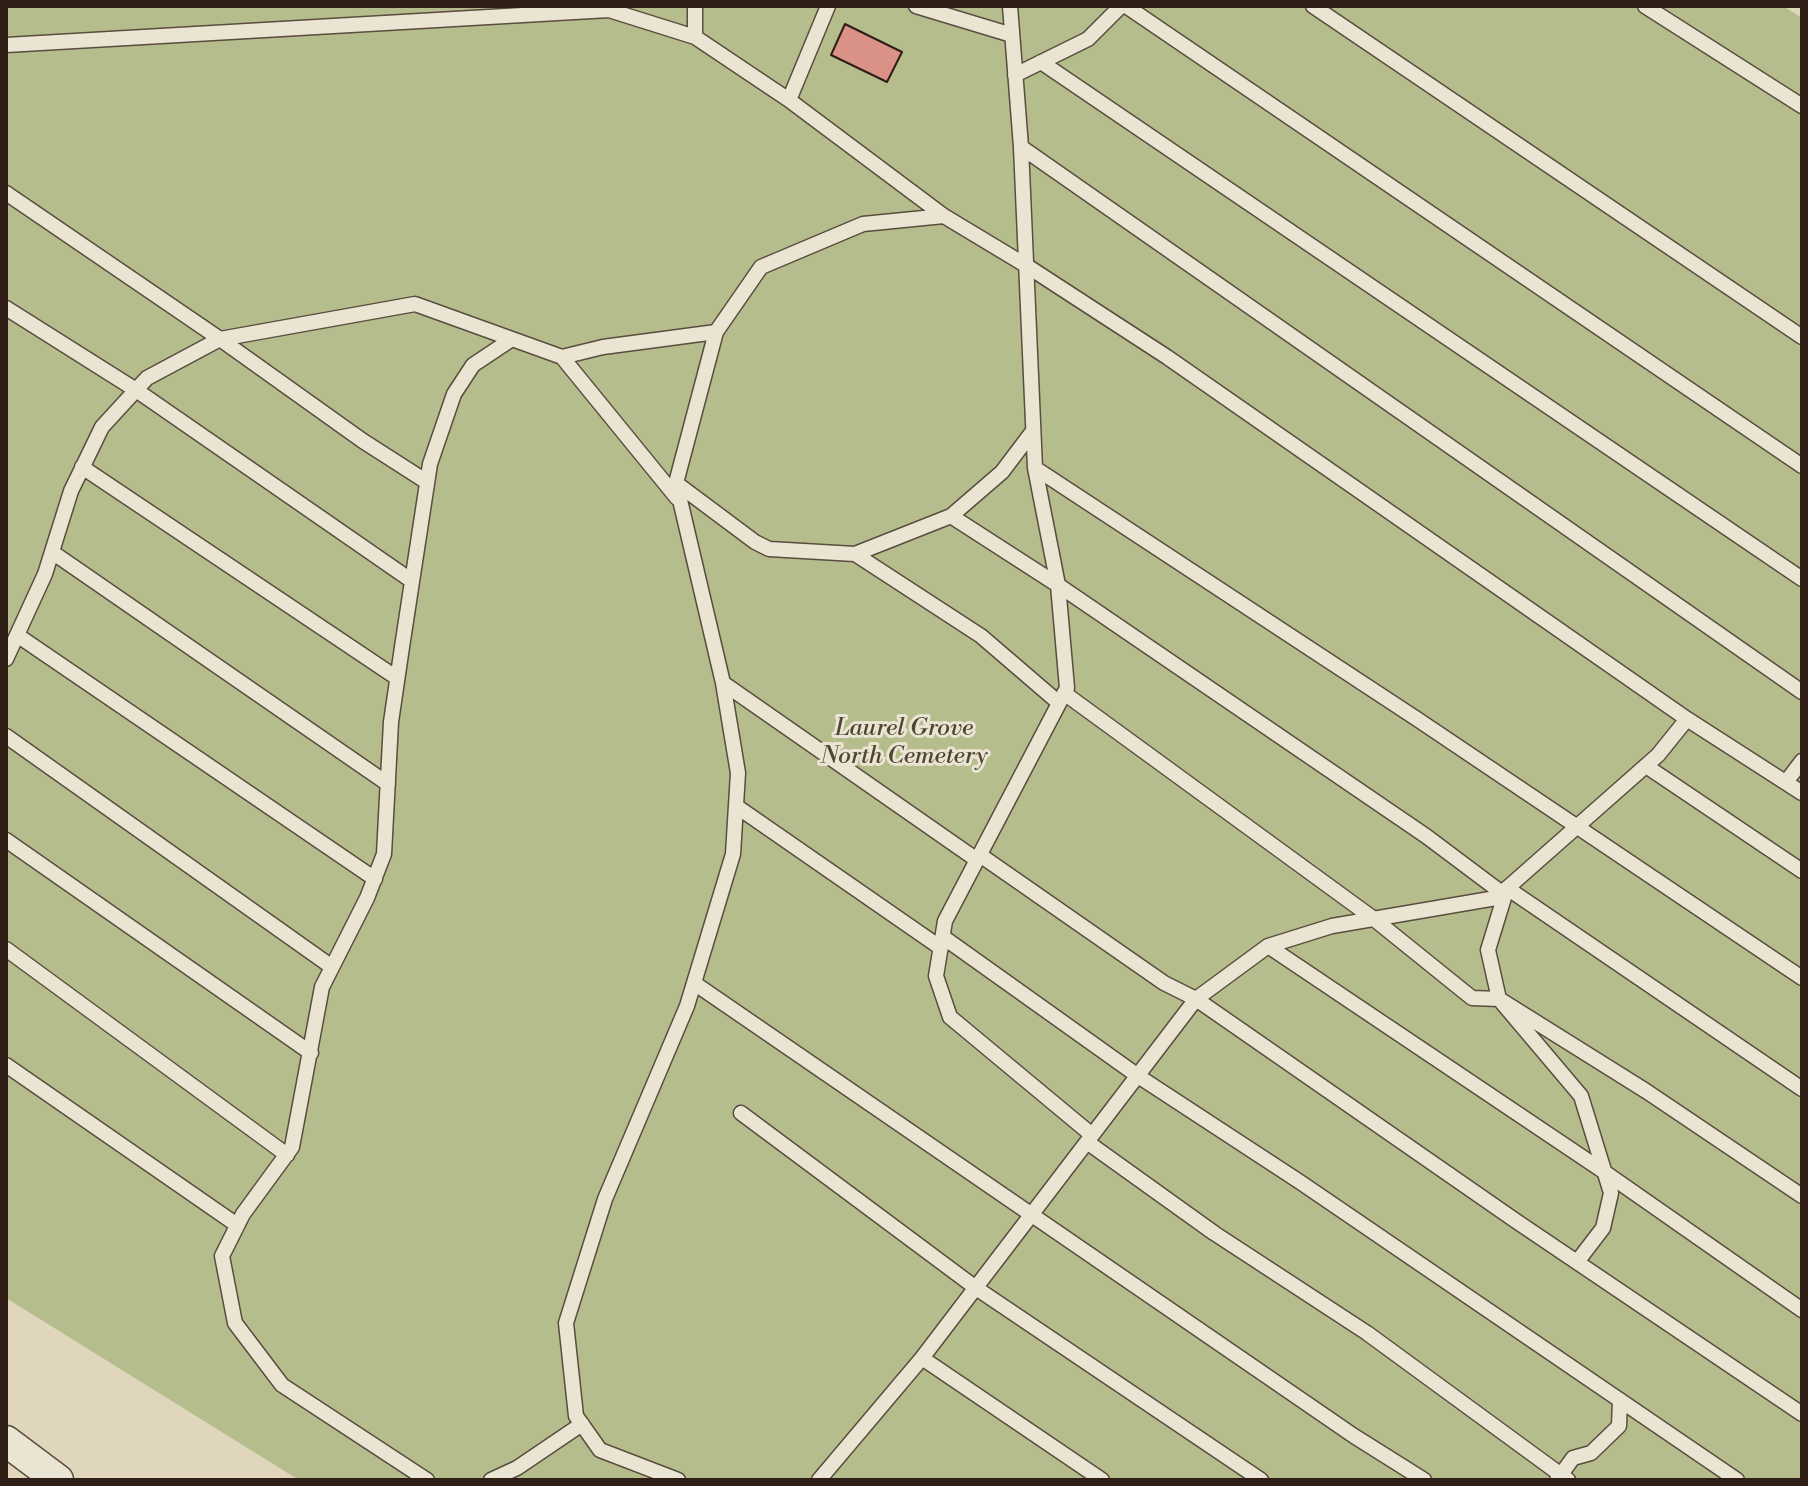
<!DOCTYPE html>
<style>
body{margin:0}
#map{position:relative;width:1808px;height:1486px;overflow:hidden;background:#dfd6bb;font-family:"Libre Bodoni",serif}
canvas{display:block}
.frame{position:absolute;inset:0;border:8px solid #2e1e15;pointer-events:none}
</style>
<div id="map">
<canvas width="1808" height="1486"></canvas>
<div class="frame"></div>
</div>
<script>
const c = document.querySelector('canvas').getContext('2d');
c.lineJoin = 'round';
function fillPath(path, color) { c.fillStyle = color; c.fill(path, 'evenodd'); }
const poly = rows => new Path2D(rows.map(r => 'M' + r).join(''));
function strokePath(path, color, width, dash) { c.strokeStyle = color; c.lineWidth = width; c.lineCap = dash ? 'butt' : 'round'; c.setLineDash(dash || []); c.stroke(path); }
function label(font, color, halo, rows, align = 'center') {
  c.font = font + ' "Libre Bodoni",serif'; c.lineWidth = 6; c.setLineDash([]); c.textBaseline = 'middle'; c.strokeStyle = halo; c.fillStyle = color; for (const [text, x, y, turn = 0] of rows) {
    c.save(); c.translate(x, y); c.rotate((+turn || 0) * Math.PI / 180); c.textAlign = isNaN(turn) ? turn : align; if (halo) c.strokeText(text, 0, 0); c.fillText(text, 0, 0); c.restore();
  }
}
fillPath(poly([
 [6,6,1783,6,1802,18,1802,1480,299,1480,6,1298]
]), '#b6bd8d');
const building = poly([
 [845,24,902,52,887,82,831,55,845,24]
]);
fillPath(building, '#da9186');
strokePath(building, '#2e1e15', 2);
const service = poly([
 [695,6,695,37],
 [916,6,1012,35],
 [1010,6,1021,147,1035,468,1058,585,1067,688,945,921,936,976,950,1017,1092,1135],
 [1126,6,1802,466],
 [1313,6,1802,337],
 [1645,6,1802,106],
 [6,45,609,10,695,37,789,100,944,216,1027,266,1167,357,1687,719,1802,793],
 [1041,62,1802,579],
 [1015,75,1088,39,1121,6],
 [789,100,828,6],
 [1021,147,1802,692],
 [6,193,220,339,363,441,427,482],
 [6,308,136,390,412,581],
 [82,467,397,678],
 [1035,468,1417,719,1802,978],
 [676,483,755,542,769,549,855,554,981,636,1059,703],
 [677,498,562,357,603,347,716,332],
 [951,516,1058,585,1426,836,1502,893],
 [52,552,388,784],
 [855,554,951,516,1002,472,1033,431],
 [17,635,375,879],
 [6,659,45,574,71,491,102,427,147,378,220,339,415,304,512,339],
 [723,683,977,860],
 [1064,693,1374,919,1472,998,1499,999,1646,1091,1802,1196],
 [6,736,332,967],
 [1646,766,1802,871],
 [1786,782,1802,761],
 [736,806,941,948],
 [6,840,311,1053],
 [980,855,1164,983,1196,999,1516,1221,1802,1414],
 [943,937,1138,1076,1300,1182,1737,1480],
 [1268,946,1603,1171,1802,1310],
 [6,949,287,1155],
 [694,983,1354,1436,1424,1480],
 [6,1065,237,1225],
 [741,1113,976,1288,1261,1480],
 [1087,1142,1214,1233,1367,1333,1568,1480],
 [1577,1262,1603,1228,1611,1193,1581,1096,1499,999,1488,950,1507,888,1802,1089],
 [922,1358,1102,1480],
 [427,1480,282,1385,235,1323,222,1256,243,1214,292,1147,322,987,367,898,384,854,391,722,402,647,430,464,454,394,473,365,512,339,562,357],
 [491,1480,517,1468,582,1424],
 [678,1480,600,1450,576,1416,566,1323,605,1199,687,1006,733,854,738,773,723,683,676,483,716,332,761,267,863,224,944,216],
 [819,1480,922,1358,1196,999,1268,946,1332,926,1496,898,1658,755,1687,719],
 [1557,1480,1573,1458,1591,1453,1619,1426,1620,1400]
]);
const minor = poly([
 [6,1441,58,1480]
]);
strokePath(service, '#5a4c3e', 17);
strokePath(minor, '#5a4c3e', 33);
strokePath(service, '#eae4d3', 14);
strokePath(minor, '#eae4d3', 30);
label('italic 24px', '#504633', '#eae4d3', [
 ["Laurel Grove",904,729],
 ["North Cemetery",904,757]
]);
</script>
